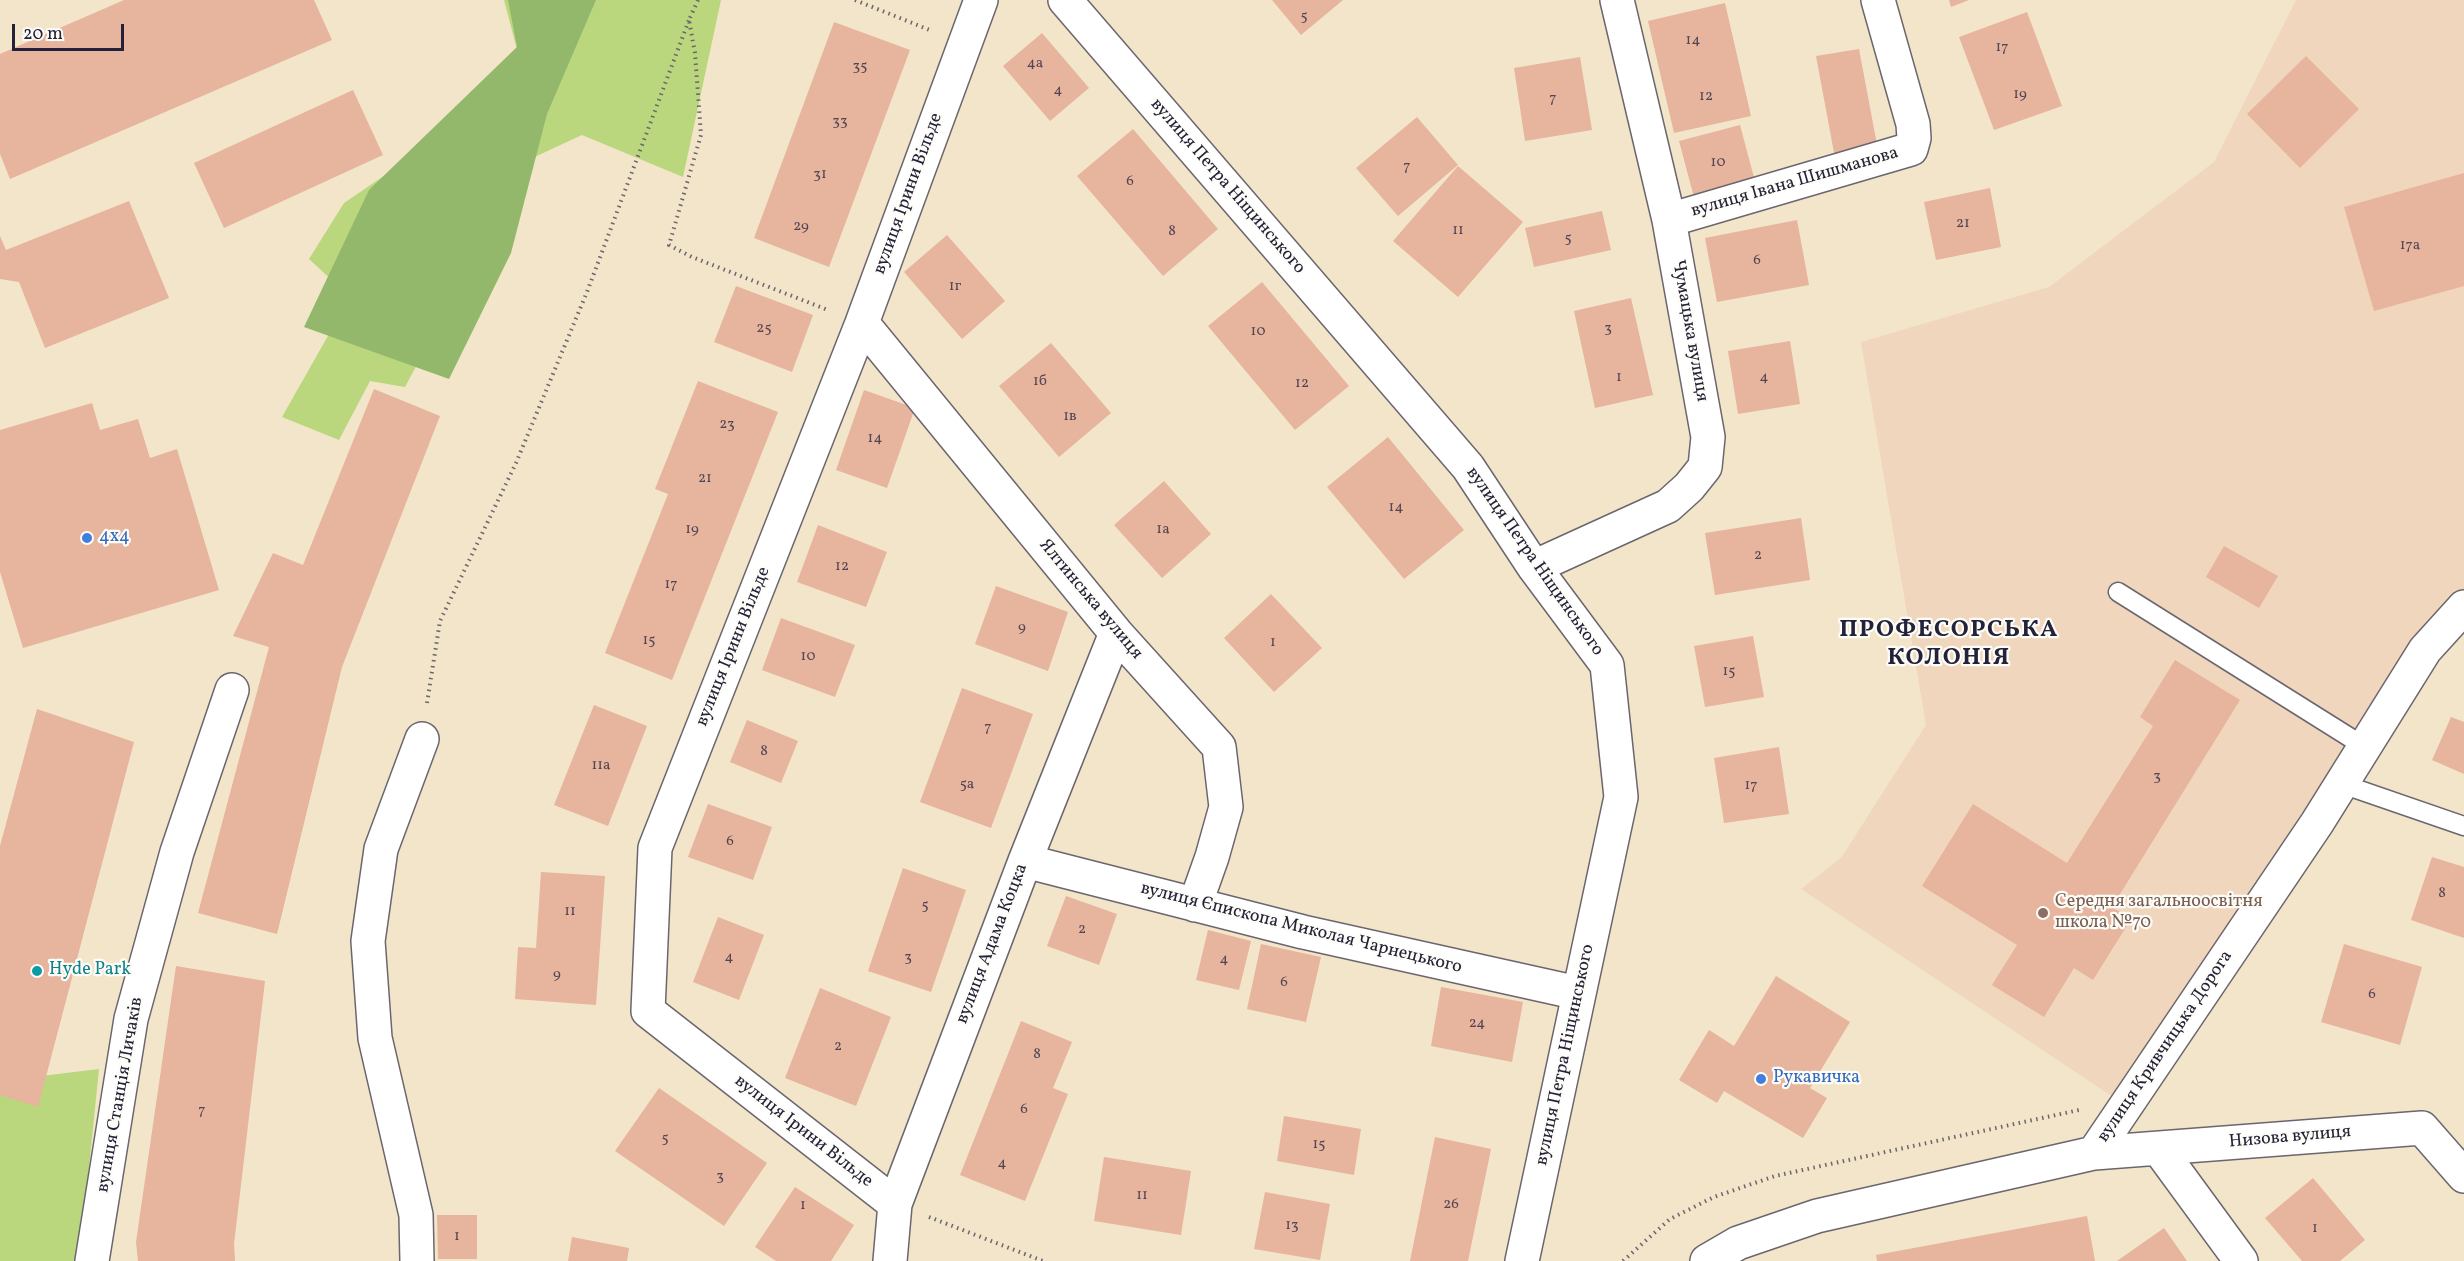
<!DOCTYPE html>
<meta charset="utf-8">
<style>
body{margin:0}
#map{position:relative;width:2464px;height:1261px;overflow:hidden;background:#f2e5ca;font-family:Vollkorn,serif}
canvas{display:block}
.scale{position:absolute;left:12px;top:24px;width:112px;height:27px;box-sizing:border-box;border:3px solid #22223b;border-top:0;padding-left:8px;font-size:18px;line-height:21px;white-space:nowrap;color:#22223b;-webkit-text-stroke:4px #fdfcf7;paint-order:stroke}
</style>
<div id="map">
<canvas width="2464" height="1261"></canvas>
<div class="scale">20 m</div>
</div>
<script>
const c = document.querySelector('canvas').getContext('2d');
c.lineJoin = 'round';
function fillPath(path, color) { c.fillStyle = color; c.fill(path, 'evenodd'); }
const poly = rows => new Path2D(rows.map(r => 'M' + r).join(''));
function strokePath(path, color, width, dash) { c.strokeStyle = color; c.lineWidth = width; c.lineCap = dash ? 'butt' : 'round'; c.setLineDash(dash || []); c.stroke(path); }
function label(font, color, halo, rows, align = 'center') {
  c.font = font + ' Vollkorn,serif'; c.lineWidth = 4.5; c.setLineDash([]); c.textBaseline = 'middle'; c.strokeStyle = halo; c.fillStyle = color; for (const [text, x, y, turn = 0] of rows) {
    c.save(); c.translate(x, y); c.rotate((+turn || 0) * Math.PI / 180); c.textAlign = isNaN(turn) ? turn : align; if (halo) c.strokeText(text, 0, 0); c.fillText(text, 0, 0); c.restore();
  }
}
fillPath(poly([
 [2296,0,2464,0,2464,593,2113,1097,1801,889,1841,858,1926,725,1861,342,2049,287,2214,162]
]), '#f0d6bc');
fillPath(poly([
 [504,0,721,0,683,177,582,135,526,161,405,387,370,381,339,440,282,417,350,297,309,259,344,203,525,80],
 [99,1069,88,1177,84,1261,0,1261,0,1081]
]), '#bad77d');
fillPath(poly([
 [508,0,596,0,547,114,511,253,449,379,304,327,369,190,517,47]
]), '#93b86c');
fillPath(poly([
 [124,0,314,0,332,40,10,179,0,154,0,54],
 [1272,0,1343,0,1301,35],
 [1949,0,1969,0,1951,7],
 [1725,3,1751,116,1674,133,1648,21],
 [2027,12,2062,106,1994,130,1959,37],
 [834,22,910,50,829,267,754,238],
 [1042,33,1089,88,1050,121,1003,66],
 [1859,49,1878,150,1835,158,1816,56],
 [2306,56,2359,109,2300,168,2247,114],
 [1580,57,1592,130,1525,141,1514,68],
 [353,90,383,155,224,228,194,163],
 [1417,117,1458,165,1398,216,1356,168],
 [1740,125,1756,185,1695,201,1679,141],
 [1133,129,1218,229,1163,276,1077,176],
 [1458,166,1523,222,1458,297,1393,241],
 [2464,173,2464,286,2374,311,2344,207],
 [1990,188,2001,247,1936,260,1924,202],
 [129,201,169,298,45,348,19,282,0,279,0,236,6,250],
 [1602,211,1611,250,1534,267,1525,228],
 [1797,220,1809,285,1717,302,1705,238],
 [947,235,1005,301,962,339,904,272],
 [1262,282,1349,386,1295,430,1208,326],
 [736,286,813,315,792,372,714,342],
 [1631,298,1653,395,1595,408,1574,311],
 [1790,341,1800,404,1738,414,1728,351],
 [1051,343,1111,413,1059,457,999,386],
 [698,381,778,412,672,680,605,653,668,494,655,489],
 [374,389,440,416,342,667,277,934,198,913,269,647,233,636,273,553,303,565],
 [864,390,915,408,887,488,836,470],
 [92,403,100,430,138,419,150,458,177,449,219,590,23,648,0,572,0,430],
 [1388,437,1464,530,1404,579,1327,487],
 [1164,481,1211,534,1162,578,1114,525],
 [1801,518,1810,580,1715,595,1705,533],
 [818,525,887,552,866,607,797,582],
 [2224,546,2278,576,2259,608,2206,577],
 [996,586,1068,612,1048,671,975,644],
 [1271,594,1322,648,1274,692,1224,638],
 [781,618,855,645,835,697,762,670],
 [1753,636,1764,697,1705,707,1694,646],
 [2175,660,2240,700,2112,907,2131,919,2093,980,2074,968,2044,1017,1992,985,2017,945,1922,886,1973,804,2067,863,2153,726,2140,717],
 [962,688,1033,714,991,828,920,802],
 [594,705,647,726,608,826,554,805],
 [37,709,134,742,38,1107,0,1095,0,846],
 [2451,717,2464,722,2464,774,2432,760],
 [747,720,798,741,781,783,730,762],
 [1779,747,1789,814,1724,823,1714,758],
 [708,804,772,827,753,880,688,857],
 [2432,857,2464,867,2464,938,2411,920],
 [903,868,966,890,931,992,868,971],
 [541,872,605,876,596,1005,515,999,518,947,536,948],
 [1066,896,1117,914,1099,965,1047,946],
 [718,917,764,935,739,1000,693,982],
 [1208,930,1251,941,1239,990,1196,980],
 [1261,944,1321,957,1306,1022,1247,1009],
 [2344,944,2422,967,2400,1045,2321,1022],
 [176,966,265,981,234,1244,235,1261,138,1261,136,1242],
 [1776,976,1850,1022,1810,1088,1827,1098,1803,1138,1724,1091,1717,1103,1679,1080,1709,1030,1734,1046],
 [1441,987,1523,1002,1512,1062,1431,1046],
 [820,988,891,1017,856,1106,785,1078],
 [1021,1021,1072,1042,1053,1088,1068,1094,1025,1201,960,1175],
 [659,1088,767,1163,724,1226,615,1151],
 [1284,1116,1361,1129,1354,1175,1277,1161],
 [1435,1137,1491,1149,1468,1261,1410,1261],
 [1104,1157,1191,1171,1181,1235,1094,1221],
 [2313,1178,2365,1240,2340,1261,2302,1261,2265,1218],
 [795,1187,854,1225,831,1261,776,1261,755,1247],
 [1265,1192,1330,1204,1320,1260,1254,1249],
 [437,1215,477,1215,477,1259,438,1259],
 [2087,1216,2095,1261,1877,1261,1876,1255],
 [2164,1228,2187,1261,2117,1261],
 [572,1237,629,1248,627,1261,568,1261]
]), '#e7b49d');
const lane = poly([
 [2118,592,2365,747],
 [2342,784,2464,826]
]);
const street = poly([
 [1065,0,1468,467,1534,567,1607,665,1621,797,1522,1261],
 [1669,220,1911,149,1914,138,1913,124,1878,0],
 [862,323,1116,633,1219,747,1226,807,1212,857,1195,905],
 [1534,567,1668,506,1689,487,1705,467,1708,437,1669,220,1617,0],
 [1025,861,1303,932,1578,993],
 [2159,1149,2241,1261],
 [2094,1153,2422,1128,2464,1176],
 [895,1204,648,1011,655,848,862,323,981,0],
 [92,1261,131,1019,177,852,232,690],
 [417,1261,416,1215,375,1038,368,941,381,849,422,739],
 [890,1261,895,1204,1025,861,1116,633],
 [1707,1261,1738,1243,1817,1216,2094,1153,2317,823,2425,650,2464,607]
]);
strokePath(lane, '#6b666d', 21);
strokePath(street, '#6b666d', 36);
strokePath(poly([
 [698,0,689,20,695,53,701,135,669,245,692,257,828,310],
 [855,0,932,31],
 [427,703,440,621,516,463,587,292,689,20],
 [929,1217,1043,1261],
 [1623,1261,1670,1219,1714,1197,1775,1176,2079,1110]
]), '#6b666d', 4, [1.5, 4.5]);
strokePath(lane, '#fff', 18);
strokePath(street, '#fff', 33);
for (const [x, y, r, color] of [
 [87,538,6,"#3f7fe0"],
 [2043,913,6,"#8d6e63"],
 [37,971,6,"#0f9aa8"],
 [1761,1079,6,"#3f7fe0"]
]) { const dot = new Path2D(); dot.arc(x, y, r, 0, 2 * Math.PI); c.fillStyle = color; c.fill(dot); strokePath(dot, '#fdfcf7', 2); }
label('15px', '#534654', null, [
 ["5",1304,17],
 ["14",1693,41],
 ["17",2002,48],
 ["4а",1035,64],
 ["35",860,67],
 ["4",1058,91],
 ["19",2020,95],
 ["12",1706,97],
 ["7",1553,99],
 ["33",840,122],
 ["10",1718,163],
 ["7",1407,167],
 ["31",820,175],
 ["6",1130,182],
 ["21",1963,224],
 ["29",801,227],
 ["11",1458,231],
 ["8",1172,232],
 ["5",1568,239],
 ["17а",2410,246],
 ["6",1757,261],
 ["1г",955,287],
 ["25",764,329],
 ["3",1608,329],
 ["10",1258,332],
 ["1",1619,378],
 ["4",1764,378],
 ["1б",1040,382],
 ["12",1302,384],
 ["1в",1070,417],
 ["23",727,425],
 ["14",875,439],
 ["21",705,479],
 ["14",1396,508],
 ["19",692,530],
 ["1а",1163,530],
 ["2",1758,556],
 ["12",842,567],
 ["17",671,585],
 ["9",1022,628],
 ["15",649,641],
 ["1",1273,643],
 ["10",808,657],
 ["15",1729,672],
 ["7",988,728],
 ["8",764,752],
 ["11а",601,766],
 ["3",2157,777],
 ["5а",967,785],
 ["17",1751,786],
 ["6",730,842],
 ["8",2442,894],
 ["5",925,906],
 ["11",570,912],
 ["2",1082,930],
 ["4",729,958],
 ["3",908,958],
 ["4",1224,960],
 ["9",557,975],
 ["6",1284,983],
 ["6",2372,995],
 ["24",1477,1024],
 ["2",838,1047],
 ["8",1037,1055],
 ["6",1024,1110],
 ["7",202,1111],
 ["5",665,1139],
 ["15",1319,1145],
 ["4",1002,1164],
 ["3",720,1177],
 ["11",1142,1196],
 ["26",1451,1205],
 ["1",803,1206],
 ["13",1292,1226],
 ["1",2315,1229],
 ["1",457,1237]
]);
label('18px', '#22223b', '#fdfcf7', [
 ["вулиця Івана Шишманова",1795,183,-16],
 ["вулиця Петра Ніщинського",1227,187,49],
 ["вулиця Ірини Вільде",909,194,-70],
 ["Чумацька вулиця",1689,331,80],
 ["вулиця Петра Ніщинського",1534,562,55],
 ["Ялтинська вулиця",1090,600,50],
 ["вулиця Ірини Вільде",734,647,-68],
 ["вулиця Єпископа Миколая Чарнецького",1301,929,14],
 ["вулиця Адама Коцка",993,944,-69],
 ["вулиця Кривчицька Дорога",2166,1047,-56],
 ["вулиця Петра Ніщинського",1566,1055,-78],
 ["вулиця Станція Личаків",121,1095,-80],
 ["вулиця Ірини Вільде",803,1132,38],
 ["Низова вулиця",2290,1138,-5]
]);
label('18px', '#366cbe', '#fdfcf7', [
 ["4х4",99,538],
 ["Рукавичка",1773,1079]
], 'left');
label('18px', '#785e54', '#fdfcf7', [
 ["Середня загальноосвітня",2055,903],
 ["школа №70",2055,924]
], 'left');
label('18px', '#0d838f', '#fdfcf7', [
 ["Hyde Park",49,971]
], 'left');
c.letterSpacing = '1.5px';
label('bold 24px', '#22223b', '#fdfcf7', [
 ["ПРОФЕСОРСЬКА",1949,632],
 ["КОЛОНІЯ",1949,660]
]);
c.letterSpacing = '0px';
</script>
